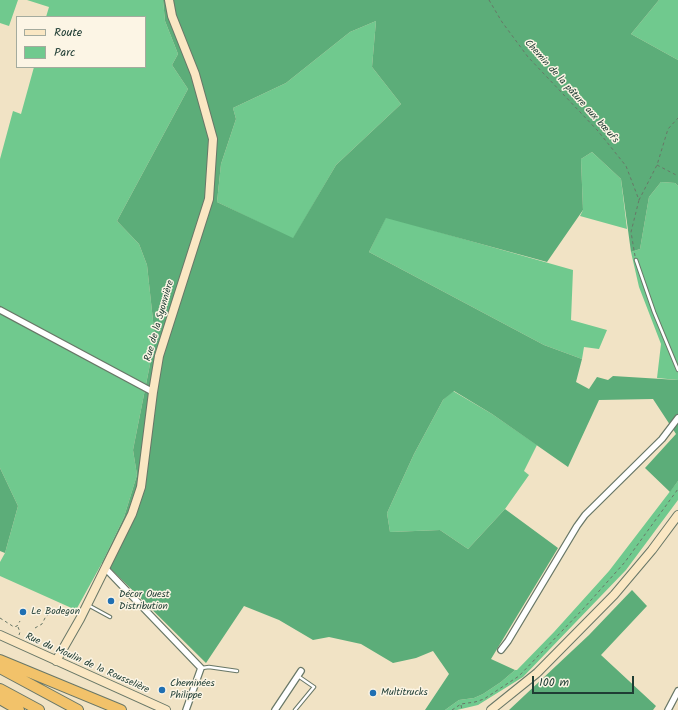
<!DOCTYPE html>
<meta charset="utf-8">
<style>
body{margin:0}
#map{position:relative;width:678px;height:710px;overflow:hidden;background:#f1e3c5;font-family:Kalam,sans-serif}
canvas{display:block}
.legend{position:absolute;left:16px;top:16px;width:130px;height:52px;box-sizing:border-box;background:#fcf5e5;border:1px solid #a4ab9e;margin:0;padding:5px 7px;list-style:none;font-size:12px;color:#1f3d34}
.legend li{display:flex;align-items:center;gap:8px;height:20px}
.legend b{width:20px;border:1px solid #a4ab9e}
.scale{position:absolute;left:532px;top:676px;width:102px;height:18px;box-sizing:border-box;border:2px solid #1f3d34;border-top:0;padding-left:5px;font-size:12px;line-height:14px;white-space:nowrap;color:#1f3d34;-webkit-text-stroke:3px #fcf5e5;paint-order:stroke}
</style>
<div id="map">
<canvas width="678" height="710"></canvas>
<ul class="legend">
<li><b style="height:5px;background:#fae7c3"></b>Route</li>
<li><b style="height:11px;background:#70c98e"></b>Parc</li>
</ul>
<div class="scale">100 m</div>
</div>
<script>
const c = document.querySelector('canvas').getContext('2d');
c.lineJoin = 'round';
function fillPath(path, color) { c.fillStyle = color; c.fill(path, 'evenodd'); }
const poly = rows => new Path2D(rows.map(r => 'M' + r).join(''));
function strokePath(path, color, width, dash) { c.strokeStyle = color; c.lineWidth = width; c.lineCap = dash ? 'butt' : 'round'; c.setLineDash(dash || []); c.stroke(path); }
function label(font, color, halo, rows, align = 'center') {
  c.font = font + ' Kalam,sans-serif'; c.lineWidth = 3; c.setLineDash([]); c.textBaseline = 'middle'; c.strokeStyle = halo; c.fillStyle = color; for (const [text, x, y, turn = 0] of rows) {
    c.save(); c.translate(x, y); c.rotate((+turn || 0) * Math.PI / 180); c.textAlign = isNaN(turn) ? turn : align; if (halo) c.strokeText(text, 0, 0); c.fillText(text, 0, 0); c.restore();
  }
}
fillPath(poly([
 [0,0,18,0,9,26,0,23],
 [27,0,163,0,165,21,178,54,172,65,188,89,117,221,139,244,147,265,155,339,133,450,137,475,124,517,102,563,76,610,0,576,0,562,5,553,18,506,0,468,0,159,13,111,21,114,34,67,145,67,145,17,46,17,49,7],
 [659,0,678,0,678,60,631,34],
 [376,21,372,67,401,104,336,165,293,239,217,202,221,164,236,119,233,108,286,83,350,32],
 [592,152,621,179,627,229,580,216,583,210,581,159],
 [661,182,675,183,678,186,678,380,657,378,661,344,639,287,631,252,640,249,649,197],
 [386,217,573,270,571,320,607,330,599,349,584,347,582,359,544,345,369,252],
 [453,391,492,414,537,445,524,471,529,475,505,509,468,549,440,530,390,532,387,513,414,454,443,400],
 [678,481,678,500,626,570,523,677,478,705,457,710,445,710,459,700,474,698,483,694,501,682,515,670,517,670,554,632,609,571]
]), '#70c98e');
fillPath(poly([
 [163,0,659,0,631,34,678,60,678,186,675,183,661,182,649,197,640,249,631,252,621,179,592,152,581,159,583,210,547,262,386,218,369,252,544,345,582,359,576,382,589,389,597,377,608,380,613,376,678,380,678,481,670,492,645,468,676,434,653,399,599,400,568,467,492,414,454,391,443,400,414,454,387,513,390,532,440,530,468,549,505,509,558,548,491,659,515,670,501,682,483,694,474,698,459,700,445,710,425,710,449,674,433,651,416,658,393,663,361,644,329,637,313,640,279,620,244,606,206,663,109,567,102,563,124,517,137,475,133,450,155,339,147,265,139,244,117,221,188,89,172,65,178,54,165,21],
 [376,21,372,67,401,104,336,165,293,238,217,202,221,164,236,119,233,108,286,83,350,32],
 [0,468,18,506,5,553,0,551],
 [632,590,647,606,601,655,656,706,653,710,509,710,589,635]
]), '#5cad79');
const lane = poly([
 [636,260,654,312,678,370],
 [88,605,110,617],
 [202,668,209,667,237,671],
 [295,710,314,687,298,676]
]);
const street = poly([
 [0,310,153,392],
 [106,569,201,668,186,710],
 [501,650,508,641,577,526,585,515,662,439,678,418],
 [275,710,301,671],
 [668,710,678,691]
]);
const secondary = poly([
 [0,635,166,710],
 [56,661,80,619,132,514,141,487,153,392,159,356,209,199,213,139,195,74,172,16,169,0],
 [491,710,537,673,614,595,652,550,678,515]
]);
const highway = poly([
 [0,660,121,710],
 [0,668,78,710],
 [0,689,39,710],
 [0,699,19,710]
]);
strokePath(lane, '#687767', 4.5);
strokePath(street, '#687767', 8);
strokePath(secondary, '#687767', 10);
strokePath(highway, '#687767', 12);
strokePath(poly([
 [489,0,502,22,528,57,598,131,626,166,639,200,657,165,668,129,678,118],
 [657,165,678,176],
 [635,256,631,232,639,200],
 [0,618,14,627,17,626,20,621],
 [18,627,20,632,19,635],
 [35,628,42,624,46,616,49,614],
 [461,705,462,710],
 [452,710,461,704,475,702,484,699,519,676,584,608,625,562,678,489]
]), '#687767', 1, [3, 3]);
strokePath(lane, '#fff', 2.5);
strokePath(street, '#fff', 5.5);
strokePath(secondary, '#fae7c3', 8);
strokePath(highway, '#f2c26a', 10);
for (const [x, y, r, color] of [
 [111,601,4,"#1f6fb2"],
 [23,612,4,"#1f6fb2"],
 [162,690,4,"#1f6fb2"],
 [373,693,4,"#1f6fb2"]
]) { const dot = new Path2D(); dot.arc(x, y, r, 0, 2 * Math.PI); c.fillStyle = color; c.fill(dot); strokePath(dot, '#fcf5e5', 1.5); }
label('10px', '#1f3d34', '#fcf5e5', [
 ["Chemin de la pâture aux bœufs",571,92,48],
 ["Rue de la Syonnière",160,321,-74],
 ["Rue du Moulin de la Rousselière",87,664,24]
]);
label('10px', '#1f3d34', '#fcf5e5', [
 ["Décor Ouest",119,595],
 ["Distribution",119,607],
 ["Le Bodegon",31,612],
 ["Cheminées",170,684],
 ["Philippe",170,696],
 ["Multitrucks",381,693]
], 'left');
</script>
